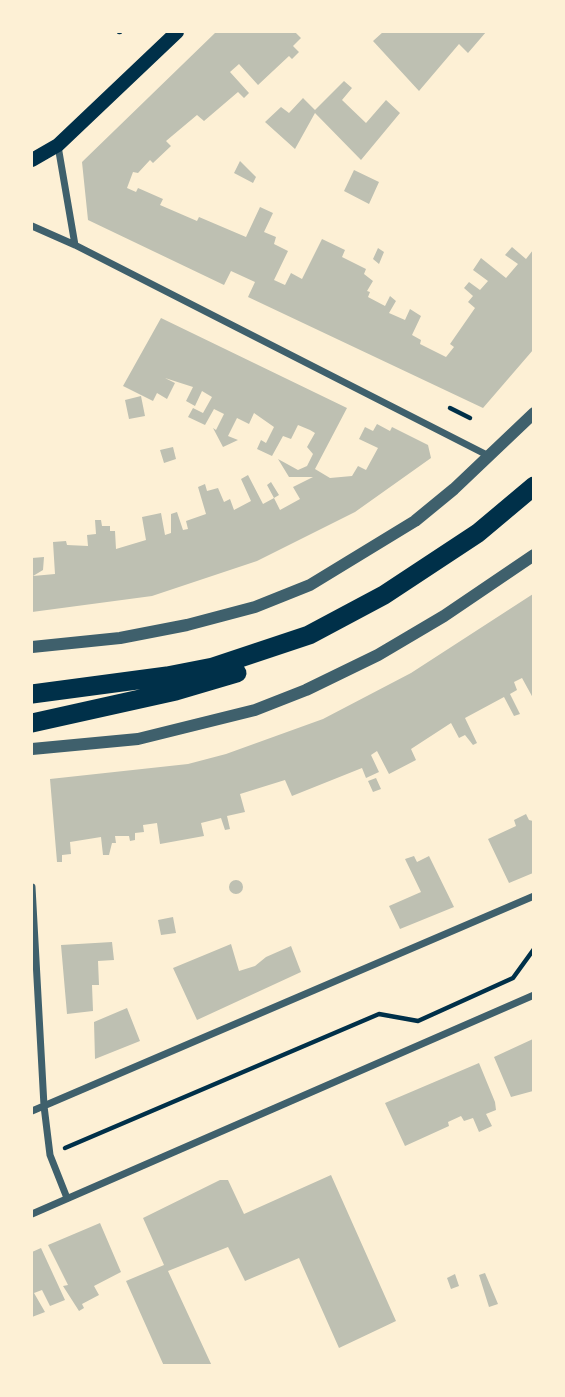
<!DOCTYPE html>
<style>
body{margin:0}
#map{position:relative;width:565px;height:1397px;overflow:hidden;background:#fdf0d5;font-family:"Noto Sans",sans-serif}
canvas{display:block}
.frame{position:absolute;inset:0;border:33px solid #fdf0d5;pointer-events:none}
</style>
<div id="map">
<canvas width="565" height="1397"></canvas>
<div class="frame"></div>
</div>
<script>
const c = document.querySelector('canvas').getContext('2d');
c.lineJoin = 'round';
function fillPath(path, color) { c.fillStyle = color; c.fill(path, 'evenodd'); }
const poly = rows => new Path2D(rows.map(r => 'M' + r).join(''));
function strokePath(path, color, width, dash) { c.strokeStyle = color; c.lineWidth = width; c.lineCap = dash ? 'butt' : 'round'; c.setLineDash(dash || []); c.stroke(path); }
fillPath(poly([
 [216,32,295,32,301,38,293,46,299,52,292,59,289,56,258,85,239,64,230,72,249,93,244,98,238,92,204,121,197,115,166,141,171,146,153,163,150,160,138,173,133,172,127,188,136,192,138,188,163,199,160,205,197,221,199,217,246,237,260,207,273,213,264,232,276,237,274,244,288,251,274,280,285,285,291,273,302,279,322,239,345,250,342,257,366,269,364,274,373,281,367,291,370,292,368,297,385,306,390,296,396,301,389,313,405,320,410,309,421,316,412,335,421,340,420,344,446,357,454,347,450,344,475,308,468,302,473,296,464,288,469,282,480,290,488,281,473,270,481,258,506,278,518,264,505,255,512,247,526,259,533,250,533,350,483,408,248,297,255,282,231,271,224,285,88,220,82,162],
 [383,32,486,32,468,53,459,44,419,91,373,41],
 [344,81,352,88,342,100,366,123,386,100,400,113,361,160,315,113,295,149,265,122,281,107,289,113,303,98,315,110],
 [240,161,256,177,253,183,234,173],
 [354,170,379,182,369,204,344,191],
 [378,248,384,252,379,264,373,259],
 [161,318,347,408,315,469,330,478,352,476,358,466,366,470,378,448,359,439,365,427,373,431,377,424,390,431,392,427,428,445,431,458,355,512,257,561,152,596,32,612,32,558,44,557,43,570,33,576,55,574,53,542,66,541,67,545,88,546,87,535,96,534,95,520,101,520,102,526,110,526,110,531,115,531,116,549,146,540,142,517,161,513,165,535,171,533,171,514,177,512,183,530,188,529,186,521,206,514,198,487,205,484,207,491,218,488,224,502,230,499,234,510,251,501,241,479,248,475,263,504,274,498,280,510,300,499,293,487,313,477,289,477,278,459,298,470,307,466,313,454,307,447,315,433,310,430,298,425,291,439,283,436,272,456,257,449,261,440,266,443,274,427,254,413,249,424,237,418,228,436,238,440,223,447,213,428,216,430,224,414,214,409,205,425,188,417,193,408,203,413,212,397,202,391,195,406,186,401,193,387,165,378,175,383,167,399,157,393,153,401,123,386],
 [141,396,145,416,129,419,125,400],
 [173,447,176,459,164,463,160,450],
 [271,482,279,495,274,498,267,485],
 [533,594,533,698,522,678,514,682,517,690,510,694,520,714,514,716,504,697,465,718,477,743,473,745,465,735,459,738,451,723,411,749,416,760,389,774,377,751,371,755,379,772,366,778,362,768,292,796,285,780,240,794,245,812,227,816,230,829,225,830,221,818,201,823,204,836,160,844,157,823,143,825,144,832,135,833,135,840,130,841,129,836,115,836,116,843,112,843,109,855,103,855,101,837,70,842,71,854,62,855,62,862,57,862,50,779,188,764,226,754,323,719,411,673],
 [376,778,381,789,373,792,368,781],
 [526,814,529,820,533,821,533,873,509,883,488,839,516,826,514,820],
 [414,856,417,862,429,856,454,907,400,929,389,906,421,892,405,859],
 '229 887a7 7 0 1 1 14 0a7 7 0 1 1-14 0Z',
 [173,917,176,933,161,935,158,920],
 [112,942,114,960,98,961,99,985,92,985,93,1011,67,1014,61,945],
 [231,944,239,971,255,966,266,957,291,946,301,972,197,1020,173,968],
 [127,1008,140,1041,95,1059,94,1022],
 [533,1039,533,1091,511,1097,494,1057],
 [479,1063,495,1102,496,1110,486,1114,492,1126,479,1132,473,1118,464,1121,461,1116,448,1122,449,1126,405,1146,385,1103],
 [331,1175,396,1321,339,1348,299,1258,245,1281,228,1247,168,1271,212,1366,164,1366,126,1281,164,1265,143,1218,220,1180,228,1180,244,1214],
 [100,1223,121,1272,94,1286,99,1295,82,1304,84,1308,79,1311,63,1286,68,1285,48,1245],
 [41,1248,65,1300,50,1306,42,1290,34,1293,45,1312,32,1317,32,1252],
 [485,1273,498,1304,489,1307,479,1275],
 [455,1274,459,1286,451,1289,447,1278]
]), '#bec0b2');
strokePath(poly([
 [119,32,120,32],
 [450,408,470,418],
 [65,1148,379,1014,418,1021,513,978,534,949]
]), '#003049', 4.5);
strokePath(poly([
 [58,146,75,245],
 [32,226,75,245,489,456],
 [32,887,44,1106,50,1155,67,1198],
 [32,1111,534,896],
 [32,1214,534,995]
]), '#3f606c', 7);
strokePath(poly([
 [32,647,120,638,187,625,255,607,310,585,415,521,454,489,534,413],
 [32,749,138,739,255,710,306,690,378,655,444,616,534,555]
]), '#3f606c', 12);
strokePath(poly([
 [32,160,58,145,177,32]
]), '#003049', 14);
strokePath(poly([
 [32,694,167,676,213,667,309,635,384,595,478,533,534,486],
 [32,723,176,691,237,673]
]), '#003049', 19);
</script>
